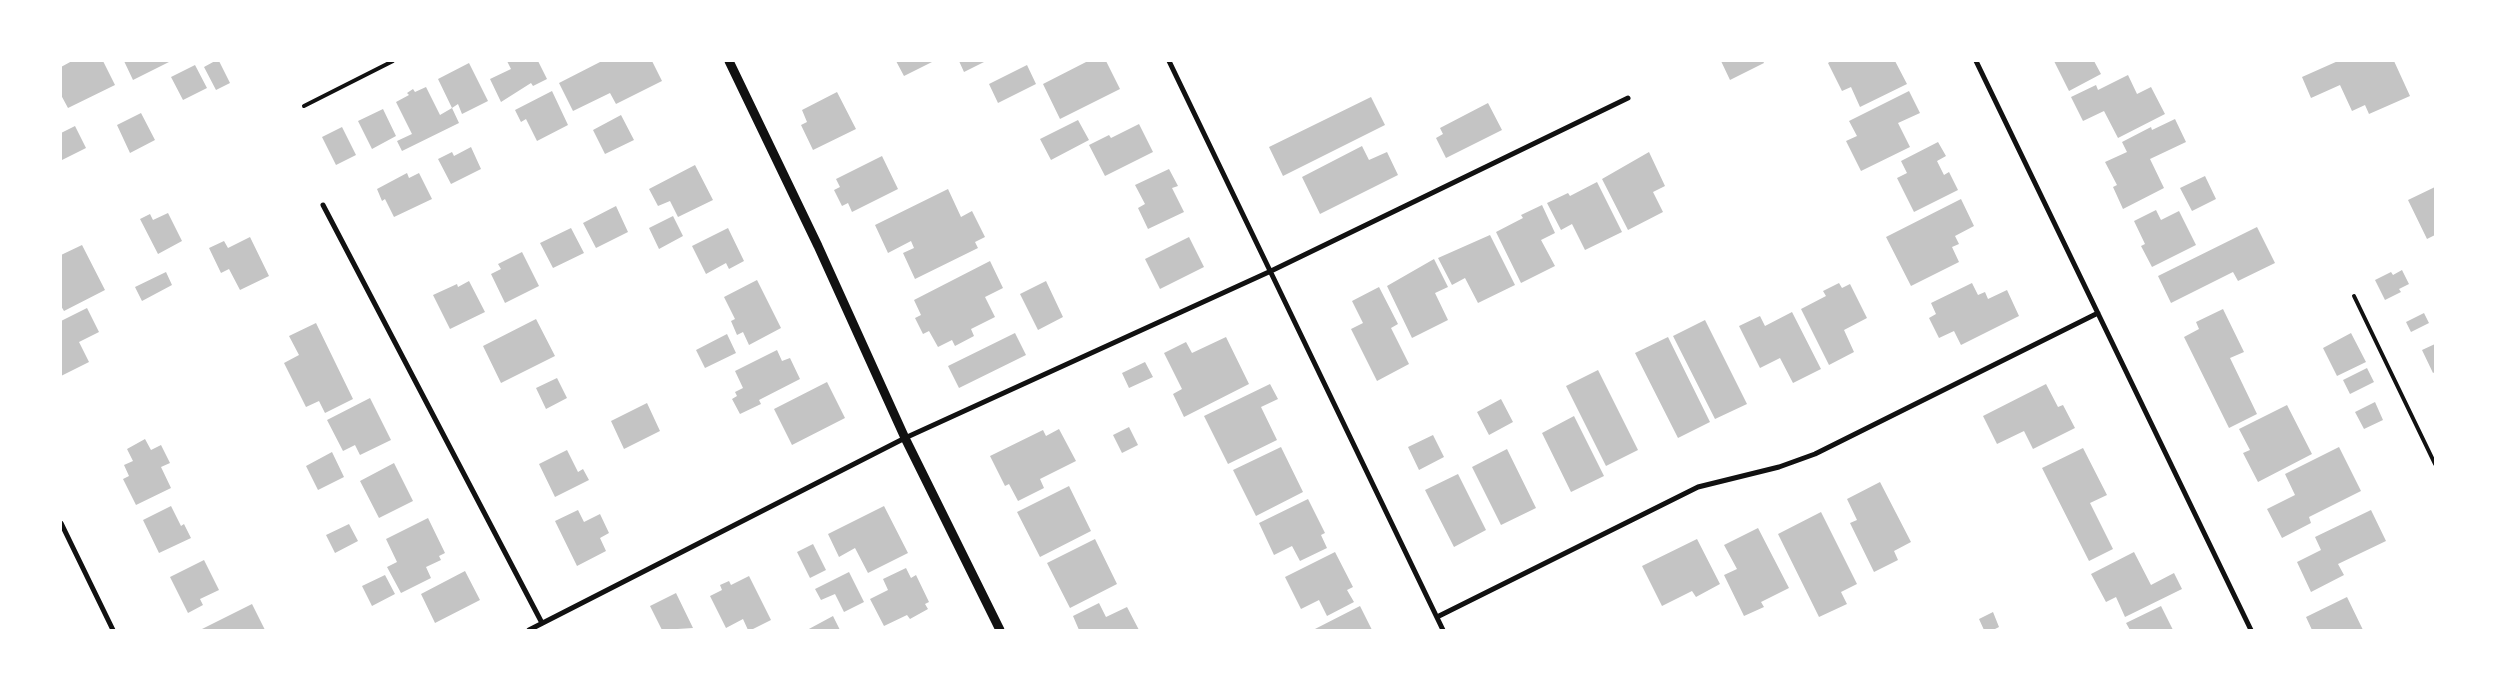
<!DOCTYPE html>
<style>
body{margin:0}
#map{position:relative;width:2496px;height:691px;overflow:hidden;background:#fff;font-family:"PT Sans Narrow",sans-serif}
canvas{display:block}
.frame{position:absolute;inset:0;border:62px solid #fff;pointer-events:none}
</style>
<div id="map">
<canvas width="2496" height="691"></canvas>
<div class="frame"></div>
</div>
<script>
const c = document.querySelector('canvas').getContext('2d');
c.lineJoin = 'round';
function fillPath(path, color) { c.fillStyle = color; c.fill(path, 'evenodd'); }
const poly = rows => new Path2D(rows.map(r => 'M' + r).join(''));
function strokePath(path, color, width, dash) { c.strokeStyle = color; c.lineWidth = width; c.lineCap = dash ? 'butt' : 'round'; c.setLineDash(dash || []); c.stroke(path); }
fillPath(poly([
 [72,61,103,61,115,85,68,108,61,95,61,67],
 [124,61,171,61,133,80],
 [215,61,219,61,230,83,216,90,204,67],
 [507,61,538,61,547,79,533,86,531,83,501,102,490,79,511,69],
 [602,61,652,61,662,81,616,104,610,93,573,111,559,83],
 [896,61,934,61,904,76],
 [959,61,986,61,964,72],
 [1088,61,1106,61,1120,89,1060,119,1043,84],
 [1721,61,1763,61,1764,63,1730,80],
 [1831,61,1895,61,1907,84,1860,107,1851,87,1842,91,1828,63],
 [2054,61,2094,61,2101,74,2069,91],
 [2338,61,2394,61,2410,96,2369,114,2365,105,2352,111,2340,85,2311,98,2302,77],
 [469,63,488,101,462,114,458,104,452,108,438,79],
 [195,65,207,88,183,100,171,77],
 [1027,65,1036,84,998,103,989,84],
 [2128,75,2137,94,2151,87,2165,114,2118,138,2104,111,2083,121,2071,97,2096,85,2098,90],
 [426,87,440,115,452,108,459,123,402,151,397,141,412,134,396,102,409,95,407,93,413,89,415,92],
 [552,91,568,125,537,141,526,119,521,122,515,110],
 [1909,91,1920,113,1898,123,1910,147,1861,171,1846,141,1857,136,1849,121],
 [837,92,856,129,813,150,801,125,807,122,802,110],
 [1371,97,1385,125,1283,176,1269,147],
 [1488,103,1502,130,1446,158,1436,138,1443,134,1440,128],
 [383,109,396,136,372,149,358,121],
 [141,113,155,140,130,153,117,125],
 [621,115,634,140,605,154,593,130],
 [2175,119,2186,142,2150,159,2164,188,2123,209,2113,187,2117,185,2105,162,2127,152,2122,142,2151,127,2152,130],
 [1078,120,1089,140,1051,160,1040,139],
 [1139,124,1153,152,1105,176,1089,145,1109,135,1111,138],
 [75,126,86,148,62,160,61,133],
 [342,127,356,155,336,165,322,137],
 [1938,142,1946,156,1937,161,1944,175,1949,172,1958,190,1914,212,1897,178,1907,173,1901,161],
 [1362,146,1369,160,1387,152,1398,175,1320,214,1302,177],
 [471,147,481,169,451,184,438,159,452,152,454,156],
 [1649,152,1665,186,1653,192,1663,212,1628,230,1602,179],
 [882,156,898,189,852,212,848,203,842,206,834,190,840,187,836,179],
 [695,165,713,200,678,217,670,201,658,206,649,189],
 [1169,169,1178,186,1172,188,1184,212,1148,229,1138,208,1145,204,1135,185],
 [407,173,409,178,419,173,432,199,394,217,385,199,382,201,377,189],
 [2205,176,2216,199,2192,211,2180,188],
 [1597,182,1622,232,1585,250,1572,224,1561,230,1547,203,1568,193,1570,196],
 [2435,187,2435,235,2427,239,2408,200],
 [948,189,961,217,972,211,985,237,975,242,978,248,915,279,903,253,914,248,911,241,888,253,875,225],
 [1961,199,1974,226,1955,236,1959,244,1952,247,1959,262,1911,286,1886,237],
 [1542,205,1555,233,1541,240,1555,266,1521,283,1496,232,1523,218,1521,215],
 [616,206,628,232,596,248,583,223],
 [2156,210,2161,220,2179,211,2196,245,2152,267,2141,246,2145,244,2134,221],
 [168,213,182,241,158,254,140,219,150,214,153,220],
 [673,216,683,236,659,249,649,228],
 [2257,227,2275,263,2238,281,2233,272,2171,303,2158,276],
 [571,228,584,253,553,268,540,243],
 [728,228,744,261,729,269,726,263,706,274,692,246],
 [1490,235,1515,285,1478,303,1465,278,1452,285,1438,258],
 [250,237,269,276,240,290,229,269,221,273,209,248,224,241,228,248],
 [1189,237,1204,267,1160,289,1145,259],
 [82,245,105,290,64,311,61,306,61,255],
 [522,252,539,286,505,303,491,274,501,269,498,264],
 [1434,259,1448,287,1435,293,1448,320,1412,338,1387,286],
 [990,261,1003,288,985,297,995,317,971,329,974,336,955,346,952,340,938,347,929,331,923,334,915,318,921,315,914,300],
 [2402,270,2409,284,2399,289,2401,292,2385,300,2375,280,2391,272,2393,275],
 [166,272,172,285,142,301,135,287],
 [757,280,781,328,749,345,743,332,737,335,731,321,735,319,724,297],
 [469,281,485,312,450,329,433,295,457,284,458,287],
 [1046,281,1063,317,1038,330,1020,294],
 [1839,283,1842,288,1850,284,1867,318,1844,330,1854,352,1829,365,1801,309,1826,296,1823,291],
 [1972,283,1978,295,1985,292,1988,299,2007,290,2019,316,1961,345,1954,331,1939,338,1929,318,1936,314,1931,303],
 [1379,287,1398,324,1391,328,1409,364,1377,381,1351,329,1363,323,1352,301],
 [87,308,99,332,79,342,89,362,61,376,61,321],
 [2223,309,2244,352,2230,358,2257,414,2229,428,2184,337,2199,329,2196,322],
 [1792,312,1821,369,1793,383,1780,358,1760,368,1739,326,1760,316,1765,326],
 [2424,313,2429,323,2411,332,2406,322],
 [536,319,555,356,501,383,483,346],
 [1705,320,1747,404,1715,419,1673,336],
 [316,323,353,399,325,413,319,401,306,407,284,363,299,355,289,336],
 [1015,333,1026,355,959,388,948,366],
 [2351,333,2366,362,2337,376,2323,348],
 [727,334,736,353,705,368,696,350],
 [1226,337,1249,384,1184,417,1173,394,1182,389,1164,353,1186,342,1192,353],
 [1668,337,1710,422,1678,438,1635,353],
 [2435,344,2435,372,2433,373,2422,350],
 [777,350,782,361,790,358,800,379,759,400,761,404,740,414,732,399,737,396,735,392,743,388,735,371],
 [1145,362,1153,377,1129,388,1122,373],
 [2367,368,2374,382,2350,394,2343,380],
 [1598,370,1638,450,1606,466,1566,386],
 [557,378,567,398,546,409,536,388],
 [827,382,845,418,792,445,774,409],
 [1270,384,1278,399,1261,407,1277,440,1228,464,1204,416],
 [2046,384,2058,407,2063,405,2075,428,2033,449,2024,431,1997,444,1983,416],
 [370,398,391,440,360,455,355,445,343,451,327,420],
 [1501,399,1513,422,1489,435,1477,412],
 [2375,402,2383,420,2364,429,2355,412],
 [647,403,660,431,624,449,611,421],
 [2287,405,2312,454,2258,482,2243,453,2250,450,2239,429],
 [1574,416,1604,476,1571,492,1542,433],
 [1129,427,1138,445,1122,453,1113,435],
 [1059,429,1076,461,1040,479,1044,488,1018,501,1009,484,1005,486,990,456,1043,430,1046,436],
 [1433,435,1444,457,1419,470,1408,447],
 [145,439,151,450,161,445,170,463,161,467,171,488,136,505,123,479,129,476,124,465,133,461,127,449],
 [1281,447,1303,492,1256,516,1233,470],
 [2339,447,2361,491,2309,517,2311,523,2282,538,2267,509,2295,495,2285,474],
 [2083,448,2107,495,2090,503,2113,549,2089,561,2042,468],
 [1507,449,1536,508,1501,525,1472,467],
 [567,450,578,472,583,469,589,480,555,497,539,464],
 [332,452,344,477,318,490,306,466],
 [394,463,413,501,379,518,360,481],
 [1458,474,1486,530,1454,547,1425,490],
 [1880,482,1911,542,1894,551,1898,560,1874,572,1850,523,1857,520,1847,499],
 [1069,486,1091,531,1040,557,1017,512],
 [1308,499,1325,533,1321,535,1327,548,1300,561,1292,546,1274,555,1259,523],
 [171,506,181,526,184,524,191,538,159,553,143,520],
 [884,506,908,553,868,573,855,548,839,557,828,534],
 [578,510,584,522,600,514,609,533,600,538,606,551,577,566,555,521],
 [2371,510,2386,541,2338,564,2344,575,2311,592,2297,562,2321,550,2315,537],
 [1821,512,1857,584,1841,592,1847,604,1819,617,1778,534],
 [428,518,445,553,439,556,441,560,426,567,431,578,401,593,387,567,397,562,386,539],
 [349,524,358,541,335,553,326,535],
 [1758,528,1789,588,1761,602,1764,607,1744,616,1724,575,1737,569,1724,545],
 [1095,539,1117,584,1070,608,1047,563],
 [1697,539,1720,584,1696,597,1692,591,1662,606,1642,566],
 [813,544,826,570,810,578,797,552],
 [1335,552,1353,587,1347,590,1354,602,1327,616,1319,600,1301,609,1285,577],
 [2134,552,2151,585,2174,573,2182,589,2125,617,2116,597,2106,602,2091,574],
 [204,560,219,590,200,599,203,605,188,613,170,577],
 [906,568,911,578,916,575,929,602,925,604,928,609,910,619,907,615,884,626,870,599,888,590,883,579],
 [465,571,480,600,435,623,421,594],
 [849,572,864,602,844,612,835,594,821,600,815,589],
 [385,575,395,594,372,606,362,586],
 [749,576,771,620,751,630,748,630,743,619,726,628,710,596,722,590,720,585,729,581,731,585],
 [676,593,693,628,662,630,650,606],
 [2347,597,2363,630,2312,630,2306,617],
 [1099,603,1106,617,1127,607,1139,630,1079,630,1073,616],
 [252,604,265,630,200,630],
 [1360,606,1372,630,1313,630],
 [2161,606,2173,630,2130,630,2126,623],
 [1993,612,1999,627,1993,630,1984,630,1979,619],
 [833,616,840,630,807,630]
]), '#c4c4c4');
strokePath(poly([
 [304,106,393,61],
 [2354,296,2435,464]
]), '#111', 4);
strokePath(poly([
 [1169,61,1443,630],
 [1976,61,2251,630],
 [323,205,542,623],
 [61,523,113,630],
 [1437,617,1698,487,1779,467,1815,454,2098,313],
 [529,630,905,438,1271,271,1628,98]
]), '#111', 5);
strokePath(poly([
 [729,61,818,246,905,438,1000,630]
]), '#111', 9);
</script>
